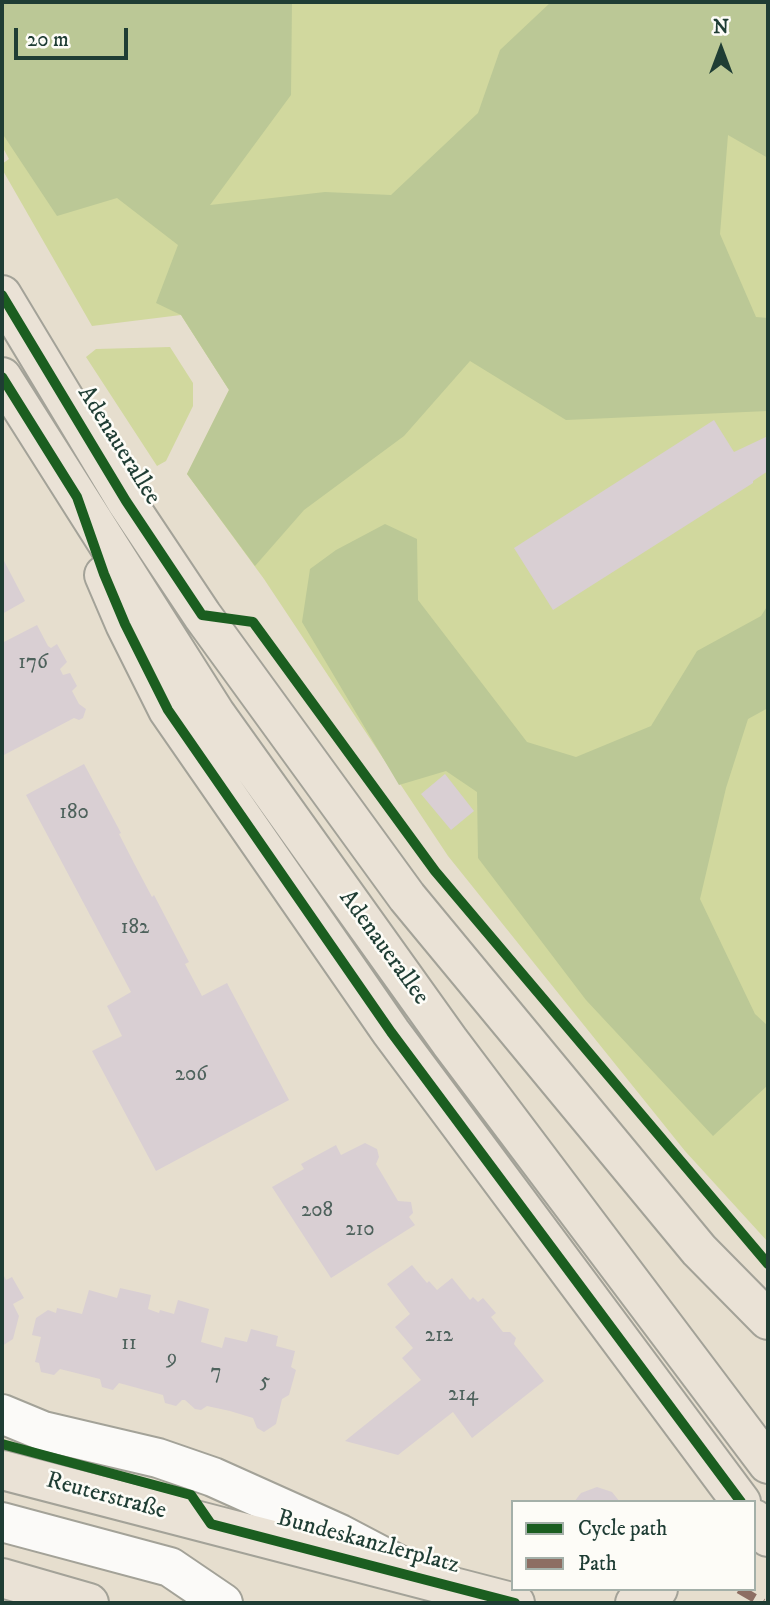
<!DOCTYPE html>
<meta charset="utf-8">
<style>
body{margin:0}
#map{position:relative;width:770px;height:1605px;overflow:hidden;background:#e6dece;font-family:"IM FELL DW Pica",serif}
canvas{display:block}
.frame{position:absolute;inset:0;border:4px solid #1f3d34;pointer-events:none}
.legend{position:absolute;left:511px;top:1500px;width:245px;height:91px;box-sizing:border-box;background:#fdfcf7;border:2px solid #a4b0a9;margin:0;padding:9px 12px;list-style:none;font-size:21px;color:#1f3d34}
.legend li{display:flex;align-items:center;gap:14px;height:35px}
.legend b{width:35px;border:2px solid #a4b0a9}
.north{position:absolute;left:686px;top:14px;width:70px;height:70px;-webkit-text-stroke:5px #fdfcf7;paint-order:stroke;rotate:0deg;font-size:19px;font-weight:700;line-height:28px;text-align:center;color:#1f3d34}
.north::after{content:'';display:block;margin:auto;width:24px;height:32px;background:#1f3d34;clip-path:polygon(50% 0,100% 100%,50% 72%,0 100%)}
.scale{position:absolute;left:14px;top:28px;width:114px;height:32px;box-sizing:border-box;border:4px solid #1f3d34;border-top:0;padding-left:9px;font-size:21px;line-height:24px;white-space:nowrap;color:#1f3d34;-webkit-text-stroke:5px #fdfcf7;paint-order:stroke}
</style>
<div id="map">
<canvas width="770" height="1605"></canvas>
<div class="frame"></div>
<ul class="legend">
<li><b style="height:9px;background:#1b5e20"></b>Cycle path</li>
<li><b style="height:9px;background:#8d6e63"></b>Path</li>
</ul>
<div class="north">N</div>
<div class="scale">20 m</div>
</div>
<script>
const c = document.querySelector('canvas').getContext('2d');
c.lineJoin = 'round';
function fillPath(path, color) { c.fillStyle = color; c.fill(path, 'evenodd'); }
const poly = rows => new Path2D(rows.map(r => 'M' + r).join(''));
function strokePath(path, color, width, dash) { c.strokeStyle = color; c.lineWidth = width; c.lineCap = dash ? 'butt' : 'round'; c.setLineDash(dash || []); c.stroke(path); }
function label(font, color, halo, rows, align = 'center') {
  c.font = font + ' "IM FELL DW Pica",serif'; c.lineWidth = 5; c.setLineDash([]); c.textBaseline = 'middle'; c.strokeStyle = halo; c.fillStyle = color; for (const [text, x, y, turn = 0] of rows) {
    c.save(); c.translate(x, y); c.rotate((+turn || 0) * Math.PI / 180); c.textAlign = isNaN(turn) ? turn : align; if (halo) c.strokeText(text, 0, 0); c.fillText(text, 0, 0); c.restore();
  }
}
fillPath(poly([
 [2,2,768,2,768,1242,685,1151,448,856,264,579,187,474,229,390,181,315,92,326,2,169,2,164,9,159,2,146],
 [170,347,193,383,193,406,166,461,157,466,86,357,96,349]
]), '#d1d89e');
fillPath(poly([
 [2,2,292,2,291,95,210,205,325,192,391,195,478,113,500,50,551,2,768,2,768,158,728,135,720,234,756,317,768,318,768,411,566,420,470,361,404,436,304,510,255,566,187,474,229,390,181,315,156,303,178,245,117,198,57,216,2,133],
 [385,524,417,539,418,600,527,742,576,757,651,726,697,651,761,616,768,605,768,708,748,719,726,788,700,899,755,1014,768,1026,768,1085,713,1136,586,1000,478,858,477,792,446,771,399,785,302,622,310,569,336,550]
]), '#bbc896');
fillPath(poly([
 [714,420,734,452,768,436,768,471,753,481,753,483,553,610,514,548],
 [2,557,25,601,2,614],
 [37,625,48,646,51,648,57,644,67,662,60,669,63,675,70,673,77,686,72,691,79,704,86,709,83,718,79,720,74,718,2,756,2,643],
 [84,764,121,833,119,834,135,865,152,897,154,895,189,962,185,964,202,996,227,983,289,1100,156,1171,92,1051,122,1036,107,1006,131,992,26,795],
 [445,774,474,811,451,830,421,794],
 [365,1143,377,1149,379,1157,376,1164,398,1201,411,1202,413,1213,409,1217,415,1225,331,1278,272,1187,304,1169,301,1164,336,1145,341,1155],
 [412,1265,427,1283,429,1281,437,1290,452,1278,470,1300,473,1297,478,1302,483,1298,496,1313,491,1317,503,1332,510,1332,516,1338,514,1344,544,1381,472,1438,453,1412,398,1455,345,1441,421,1380,402,1358,413,1348,395,1327,410,1314,387,1284],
 [2,1272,6,1280,12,1277,24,1298,13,1304,19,1316,13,1339,2,1346],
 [120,1288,151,1295,148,1309,159,1313,160,1310,174,1314,178,1300,209,1309,201,1342,222,1348,225,1337,247,1342,251,1329,278,1336,276,1346,295,1351,291,1367,296,1370,289,1395,282,1399,276,1424,264,1432,257,1428,253,1418,230,1411,207,1406,201,1410,195,1409,185,1400,182,1400,176,1406,165,1403,163,1395,119,1383,113,1390,102,1387,100,1379,60,1369,54,1375,41,1372,39,1363,35,1362,41,1337,32,1335,36,1318,48,1310,56,1313,57,1308,82,1314,89,1290,117,1298],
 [597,1487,612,1492,620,1502,574,1502,581,1493]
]), '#d9cfd3');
const minor = poly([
 [2,1414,43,1431,158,1458,213,1477,340,1534,399,1565],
 [2,1522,170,1567,223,1603]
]);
const major = poly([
 [2,295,126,501,202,615,407,897,699,1250,768,1320],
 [2,377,215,713,450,1042,768,1464],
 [104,575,125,624,168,710,391,1032,741,1502],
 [2,1470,515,1603],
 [754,1519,768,1537],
 [2,1578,89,1603],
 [635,1603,658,1589]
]);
strokePath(minor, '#a3a298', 42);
strokePath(major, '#a3a298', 42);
strokePath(minor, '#fbfaf8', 38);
strokePath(major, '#eae2d6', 38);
strokePath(poly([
 [739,1589,763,1603]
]), '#8d6e63', 9, [18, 9]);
strokePath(poly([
 [2,295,126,501,202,615,253,622,435,871,768,1264],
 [2,377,77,497,104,574,125,624,168,710,391,1032,741,1502],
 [2,1444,191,1495,211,1524,515,1603]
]), '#1b5e20', 10);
label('21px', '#4e625c', null, [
 ["176",33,664],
 ["180",74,814],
 ["182",135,929],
 ["206",191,1076],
 ["208",317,1212],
 ["210",360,1231],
 ["212",439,1337],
 ["11",129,1345],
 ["9",172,1360],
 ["7",216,1374],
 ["5",265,1383],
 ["214",463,1396]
]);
label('24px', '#1f3d34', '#fdfcf7', [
 ["Adenauerallee",118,446,58],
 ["Adenauerallee",383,948,54],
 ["Reuterstraße",106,1497,15],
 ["Bundeskanzlerplatz",368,1543,15]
]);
</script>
